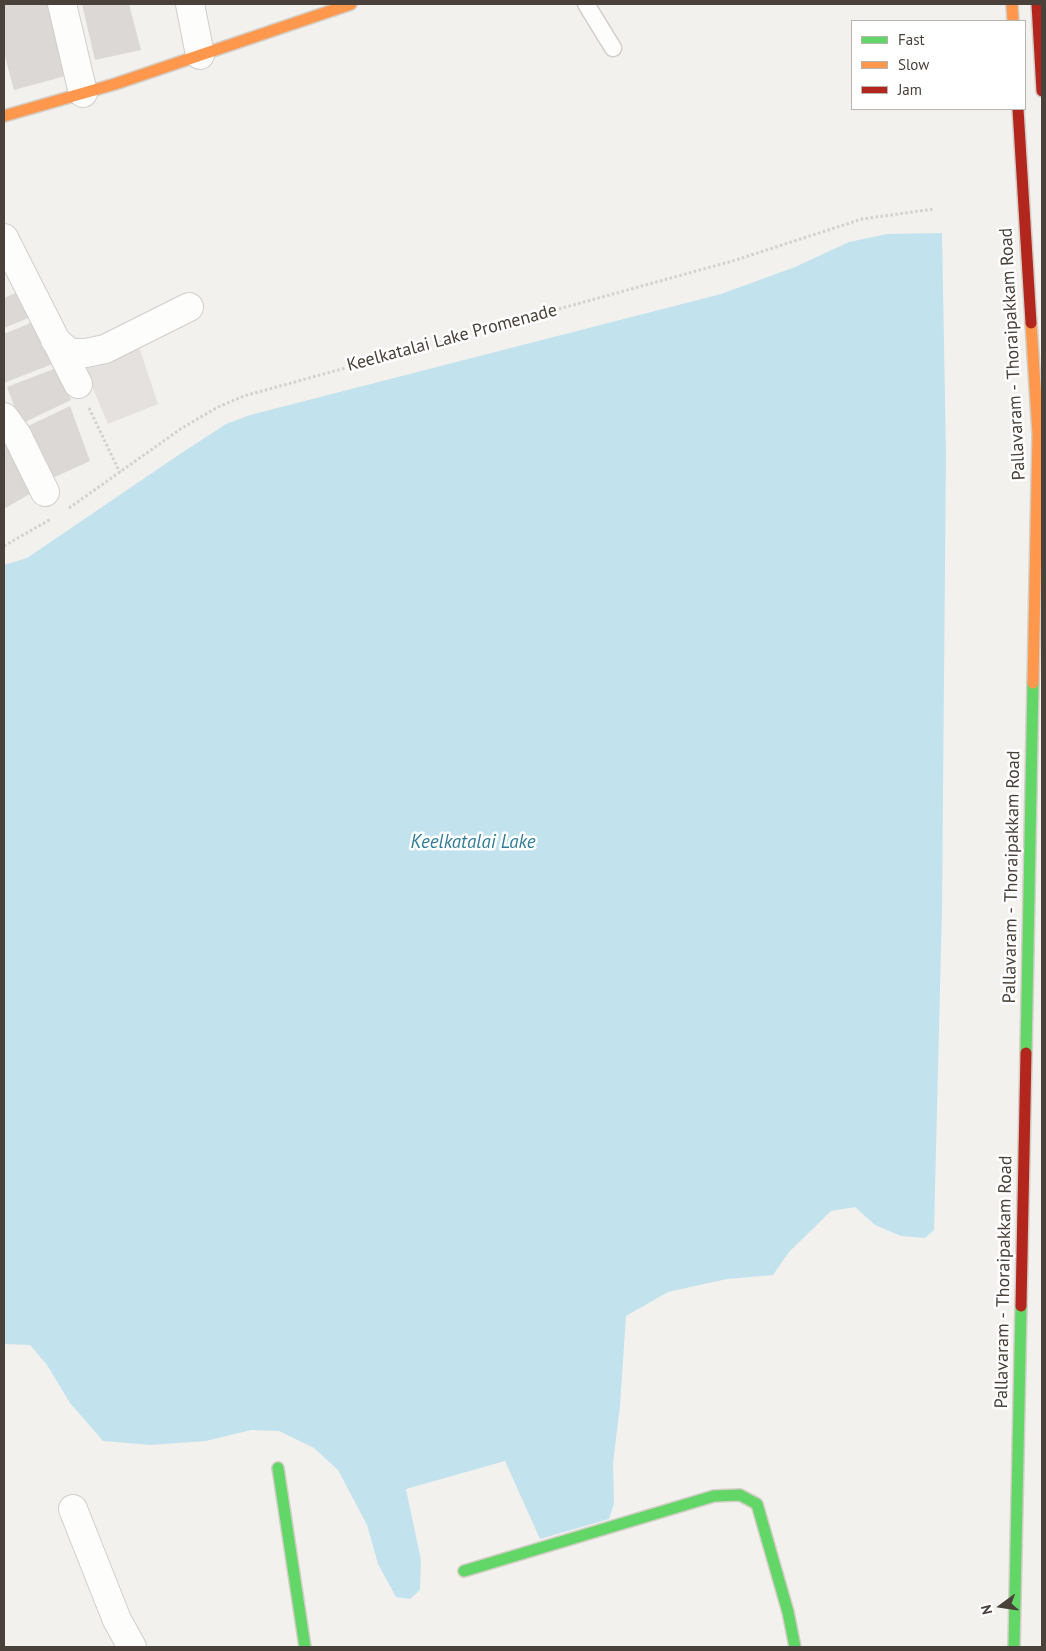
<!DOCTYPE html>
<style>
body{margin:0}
#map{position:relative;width:1046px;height:1651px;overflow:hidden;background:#f3f1ee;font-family:"PT Sans",sans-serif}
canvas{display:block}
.frame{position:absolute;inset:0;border:5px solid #49413a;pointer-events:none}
.legend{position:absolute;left:851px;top:20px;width:175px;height:90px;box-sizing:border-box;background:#fff;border:1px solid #b6b3b0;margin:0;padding:6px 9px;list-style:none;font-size:15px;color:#49413a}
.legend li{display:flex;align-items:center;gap:10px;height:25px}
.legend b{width:25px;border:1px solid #b6b3b0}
.north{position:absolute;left:976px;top:1581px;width:50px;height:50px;-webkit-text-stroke:4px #fff;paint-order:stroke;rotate:256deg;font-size:14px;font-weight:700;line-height:20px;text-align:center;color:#49413a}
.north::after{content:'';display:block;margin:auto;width:18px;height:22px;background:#49413a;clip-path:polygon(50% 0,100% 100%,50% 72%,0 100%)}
</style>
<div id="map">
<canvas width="1046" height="1651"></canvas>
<div class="frame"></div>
<ul class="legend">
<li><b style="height:6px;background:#63d668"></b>Fast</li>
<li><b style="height:6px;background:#ff974d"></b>Slow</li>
<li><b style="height:6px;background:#b3261e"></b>Jam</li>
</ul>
<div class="north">N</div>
</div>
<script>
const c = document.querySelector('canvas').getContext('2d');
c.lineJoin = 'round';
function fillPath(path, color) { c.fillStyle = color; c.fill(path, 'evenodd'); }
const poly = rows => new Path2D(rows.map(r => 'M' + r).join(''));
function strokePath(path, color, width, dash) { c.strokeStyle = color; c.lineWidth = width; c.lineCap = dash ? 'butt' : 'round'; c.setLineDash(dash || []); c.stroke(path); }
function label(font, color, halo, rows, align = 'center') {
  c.font = font + ' "PT Sans",sans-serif'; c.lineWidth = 5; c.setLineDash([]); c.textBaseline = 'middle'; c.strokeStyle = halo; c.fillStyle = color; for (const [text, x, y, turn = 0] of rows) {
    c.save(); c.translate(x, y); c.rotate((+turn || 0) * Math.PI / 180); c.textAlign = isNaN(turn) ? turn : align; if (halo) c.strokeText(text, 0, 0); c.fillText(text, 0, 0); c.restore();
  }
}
fillPath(poly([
 [139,347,158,404,108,424,84,368]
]), '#e5e1de');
fillPath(poly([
 [942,233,946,453,942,910,934,1230,925,1238,901,1236,875,1225,855,1207,831,1211,789,1252,773,1275,727,1279,668,1292,626,1316,620,1406,613,1463,614,1504,609,1519,540,1539,505,1461,406,1489,421,1560,420,1590,410,1599,396,1597,378,1564,367,1525,338,1470,314,1448,279,1431,251,1430,206,1441,151,1445,103,1441,70,1403,47,1365,30,1345,4,1344,4,565,27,558,180,454,226,424,250,415,721,294,795,267,849,242,887,234]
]), '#c2e3ed');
fillPath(poly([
 [4,4,54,4,69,75,14,90,4,53],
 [82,4,129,4,141,50,95,60],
 [20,291,31,317,4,328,4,298],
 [35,321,55,363,4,383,4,334],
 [56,368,71,400,21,424,7,387],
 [70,406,90,461,46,481,26,427],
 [16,439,38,489,4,509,4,446]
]), '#dbd8d5');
const lane = poly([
 [586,4,613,48]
]);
const street = poly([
 [62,4,83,93],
 [190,4,200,55],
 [4,238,78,384],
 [55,340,70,353,86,353,105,349,189,307],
 [4,417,17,435,45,492],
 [73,1509,117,1620,132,1647]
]);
const fast = poly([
 [1026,1053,1033,683],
 [278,1468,305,1647],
 [464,1571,714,1496,740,1495,757,1504,788,1612,795,1647],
 [1014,1647,1021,1306]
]);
const slow = poly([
 [1012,4,1013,21],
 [4,116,115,84,351,4],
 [1031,323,1038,434,1033,683]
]);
const jam = poly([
 [1037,4,1042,91],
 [1018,109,1031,323],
 [1021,1306,1026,1053]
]);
strokePath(lane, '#d1cecc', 19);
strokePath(street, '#d1cecc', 30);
strokePath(fast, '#d3cec6', 14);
strokePath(slow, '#d3cec6', 14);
strokePath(jam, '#d3cec6', 14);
strokePath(poly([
 [89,408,120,473],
 [69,508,182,428,218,407,244,396,736,260,862,219,934,209],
 [4,546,51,519]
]), '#d3d1cc', 3, [2.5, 2.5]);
strokePath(lane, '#fdfdfc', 16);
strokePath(street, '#fdfdfc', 28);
strokePath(fast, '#63d668', 11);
strokePath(slow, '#ff974d', 11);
strokePath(jam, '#b3261e', 11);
label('18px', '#49413a', '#fff', [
 ["Keelkatalai Lake Promenade",452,338,-15],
 ["Pallavaram - Thoraipakkam Road",1013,354,-93],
 ["Pallavaram - Thoraipakkam Road",1012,877,-89],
 ["Pallavaram - Thoraipakkam Road",1004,1282,-89]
]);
label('italic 19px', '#327e98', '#fff', [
 ["Keelkatalai Lake",473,843]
]);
</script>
